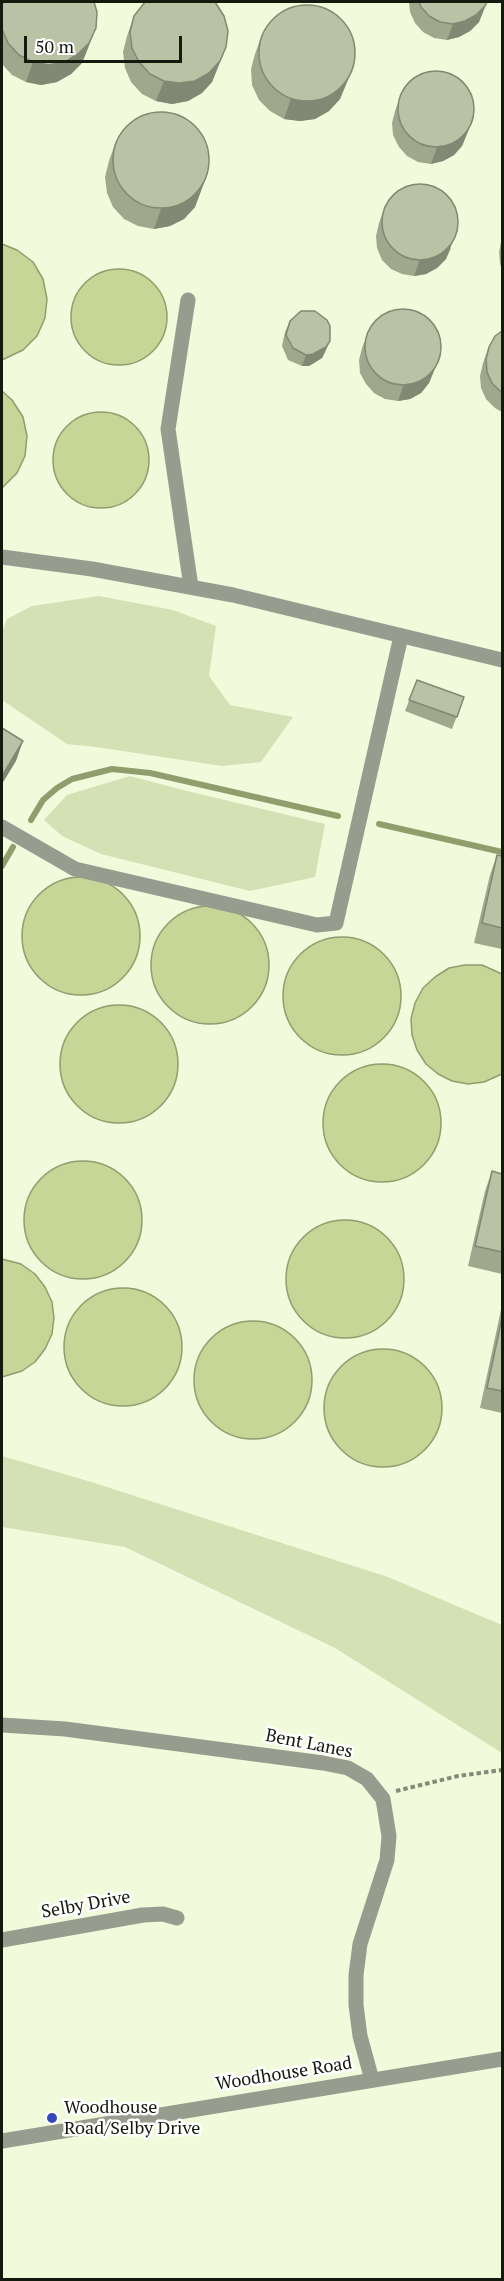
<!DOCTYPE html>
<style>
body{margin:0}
#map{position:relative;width:504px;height:2281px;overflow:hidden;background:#f1fadb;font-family:"PT Serif",serif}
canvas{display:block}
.frame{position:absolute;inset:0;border:3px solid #16190e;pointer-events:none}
.scale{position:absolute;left:24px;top:36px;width:158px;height:27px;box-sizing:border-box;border:3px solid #16190e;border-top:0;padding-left:8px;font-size:18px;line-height:21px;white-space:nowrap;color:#16190e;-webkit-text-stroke:4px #fff;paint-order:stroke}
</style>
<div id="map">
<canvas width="504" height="2281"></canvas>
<div class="frame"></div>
<div class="scale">50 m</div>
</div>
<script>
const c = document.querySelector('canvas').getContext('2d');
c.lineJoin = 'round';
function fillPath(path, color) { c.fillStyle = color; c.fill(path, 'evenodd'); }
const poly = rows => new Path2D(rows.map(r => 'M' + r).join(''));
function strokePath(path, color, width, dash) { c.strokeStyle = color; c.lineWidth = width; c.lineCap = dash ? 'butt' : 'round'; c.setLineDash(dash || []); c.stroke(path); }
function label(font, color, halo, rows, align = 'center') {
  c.font = font + ' "PT Serif",serif'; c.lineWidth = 5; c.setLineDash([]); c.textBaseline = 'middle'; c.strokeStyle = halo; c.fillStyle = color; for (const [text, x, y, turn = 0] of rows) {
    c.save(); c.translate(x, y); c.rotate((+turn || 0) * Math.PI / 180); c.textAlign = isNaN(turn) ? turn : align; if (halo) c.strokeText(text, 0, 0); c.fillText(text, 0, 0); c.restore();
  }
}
fillPath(poly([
 [99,596,173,610,216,626,209,676,230,705,293,717,261,762,222,766,96,747,67,744,2,700,2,632,7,619,32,606],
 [130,776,183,790,325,824,315,877,250,891,101,854,62,836,44,820,67,795],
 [2,1456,88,1481,388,1577,502,1625,502,1753,335,1648,125,1547,2,1527]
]), '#d4e1b4');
const water = poly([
 [2,244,17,250,33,262,43,279,47,299,45,318,37,336,23,350,2,360,2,244],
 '71 317a48 48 0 1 1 96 0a48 48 0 1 1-96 0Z',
 [2,391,12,400,23,417,27,436,25,456,17,473,2,488,2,391],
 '53 460a48 48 0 1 1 96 0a48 48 0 1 1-96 0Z',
 '22 936a59 59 0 1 1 118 0a59 59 0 1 1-118 0Z',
 '151 965a59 59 0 1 1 118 0a59 59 0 1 1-118 0Z',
 '283 996a59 59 0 1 1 118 0a59 59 0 1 1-118 0Z',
 [465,965,482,965,502,974,502,1074,484,1082,468,1084,452,1081,438,1074,426,1064,417,1050,412,1035,411,1019,415,1003,423,988,435,977,449,968,465,965],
 '60 1064a59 59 0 1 1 118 0a59 59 0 1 1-118 0Z',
 '323 1123a59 59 0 1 1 118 0a59 59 0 1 1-118 0Z',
 '24 1220a59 59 0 1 1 118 0a59 59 0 1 1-118 0Z',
 '286 1279a59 59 0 1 1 118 0a59 59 0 1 1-118 0Z',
 [2,1259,21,1264,35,1274,45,1287,52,1302,54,1318,52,1334,45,1349,35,1362,22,1371,2,1377,2,1259],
 '64 1347a59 59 0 1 1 118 0a59 59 0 1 1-118 0Z',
 '194 1380a59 59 0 1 1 118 0a59 59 0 1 1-118 0Z',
 '324 1408a59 59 0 1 1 118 0a59 59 0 1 1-118 0Z'
]);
fillPath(water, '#c5d696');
strokePath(water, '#909d6d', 1.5);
strokePath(poly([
 [31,820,43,800,57,788,72,779,112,769,150,773,338,816],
 [379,824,502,852],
 [2,866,13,847]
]), '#909d6d', 6);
strokePath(poly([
 [396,1791,458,1776,502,1770]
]), '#848a75', 4, [4.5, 3]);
strokePath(poly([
 [188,300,168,429,191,587],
 [2,557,92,569,233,595,502,660],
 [2,827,75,869,317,925,336,923,401,636],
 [2,1725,65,1729,323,1763,348,1768,367,1779,383,1799,389,1836,387,1860,360,1944,356,1975,356,2005,360,2036,372,2080],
 [2,1940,143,1915,163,1914,177,1918],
 [2,2141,502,2059]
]), '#989c8f', 15);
fillPath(poly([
 [2,2,94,2,88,48,82,63,71,74,57,82,41,85,26,82,12,75,2,64],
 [409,2,487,2,479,22,470,31,459,37,447,40,434,38,423,32,415,23,410,12],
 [134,16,226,47,212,82,202,93,188,101,172,104,156,101,142,94,131,82,125,68,123,52,127,36],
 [262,34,354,65,340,99,329,111,315,119,300,121,284,119,270,111,259,100,252,85,251,69,255,54],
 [401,94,473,119,462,146,454,155,443,161,431,164,418,162,407,156,399,147,393,135,392,123,395,111],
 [116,141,208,172,195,207,184,219,170,226,154,229,138,226,124,219,113,207,107,193,105,177,109,161],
 [385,207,451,248,446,259,437,268,426,274,414,276,402,274,391,269,382,260,377,248,376,236,379,223],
 [502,237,502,270,500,264,499,252],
 [290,321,325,352,322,358,309,366,302,366,288,360,282,346,285,332],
 [502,331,502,412,495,408,486,399,481,388,480,376,483,363,489,347],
 [368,332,440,356,429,383,421,393,410,399,398,401,385,399,374,393,366,384,360,373,359,360,362,348],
 [417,680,464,697,452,729,405,711],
 [497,855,502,856,502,949,474,943,490,875],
 [492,1171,502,1174,502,1274,468,1266,485,1191],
 [502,1305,502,1413,480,1408]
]), '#9fa78d');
fillPath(poly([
 [487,2,479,22,470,31,459,37,447,40,453,24],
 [96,28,82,63,71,74,57,82,41,85,26,82,33,62],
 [226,47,212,82,202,93,188,101,172,104,156,101,164,81],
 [354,65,340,99,329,111,315,119,300,121,284,119,291,99],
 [473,119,462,146,454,155,443,161,431,164,437,147],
 [208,172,195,207,184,219,170,226,154,229,161,209],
 [457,231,446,259,437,268,426,274,414,276,420,260],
 [330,341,325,352,322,358,309,366,302,366,306,355],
 [440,356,429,383,421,393,410,399,398,401,404,384],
 [23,741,16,761,2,784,2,776]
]), '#828873');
const building = poly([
 [3,2,94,2,97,12,96,28,89,43,78,54,65,62,49,65,33,62,19,55,8,43,2,29,2,7,3,2],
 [145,2,215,2,224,16,228,31,226,47,220,61,209,73,195,81,179,83,164,81,150,74,139,62,132,48,130,32,134,16,145,2],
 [419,2,487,2,485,6,476,15,465,21,453,24,440,22,429,16,421,7,419,2],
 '259 53a48 48 0 1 1 96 0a48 48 0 1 1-96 0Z',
 '398 109a38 38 0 1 1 76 0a38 38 0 1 1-76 0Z',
 '113 160a48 48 0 1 1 96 0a48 48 0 1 1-96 0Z',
 '382 222a38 38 0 1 1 76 0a38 38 0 1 1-76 0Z',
 '365 347a38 38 0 1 1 76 0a38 38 0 1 1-76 0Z',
 [301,311,315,311,327,320,330,326,330,341,326,347,313,354,306,355,293,348,286,335,290,321,301,311],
 [502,331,502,393,492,383,487,372,486,359,489,347,495,336,502,331],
 [417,680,464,697,457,717,409,700,417,680],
 [2,728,23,741,2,776,2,728],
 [497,855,502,856,502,928,482,923,497,855],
 [492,1171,502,1174,502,1252,475,1246,492,1171],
 [502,1318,502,1391,487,1388,502,1318]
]);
fillPath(building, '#b9c2a4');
strokePath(building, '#828873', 1.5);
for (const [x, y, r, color] of [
 [52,2118,6,"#3547b9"]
]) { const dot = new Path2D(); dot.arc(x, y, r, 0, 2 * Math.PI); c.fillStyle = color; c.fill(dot); strokePath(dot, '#fff', 2); }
label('18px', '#16190e', '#fff', [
 ["Bent Lanes",309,1744,11],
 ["Selby Drive",86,1905,-10],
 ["Woodhouse Road",284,2074,-9]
]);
label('18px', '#16190e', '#fff', [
 ["Woodhouse",64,2108],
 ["Road/Selby Drive",64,2129]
], 'left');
</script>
